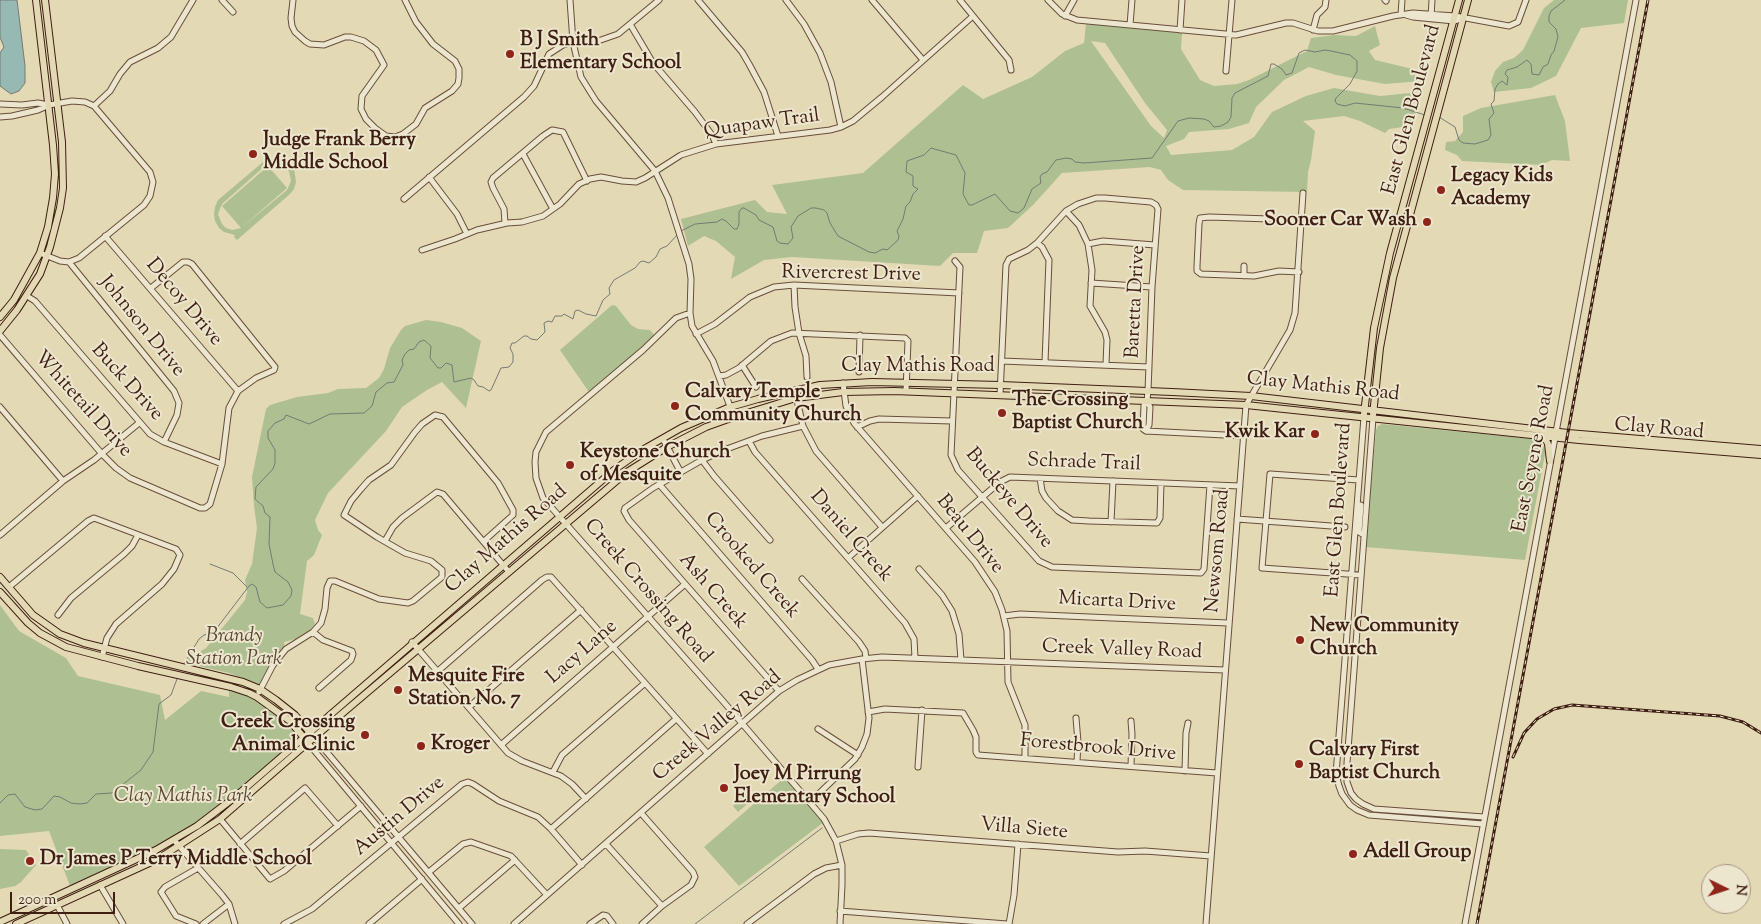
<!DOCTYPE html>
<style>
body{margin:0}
#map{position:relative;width:1761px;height:924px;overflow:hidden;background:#e4d9b5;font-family:"Sorts Mill Goudy",serif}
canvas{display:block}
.north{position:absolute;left:1701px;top:864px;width:50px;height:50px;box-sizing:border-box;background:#ede6cf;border:1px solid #a79683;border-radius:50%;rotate:94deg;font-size:14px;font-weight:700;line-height:20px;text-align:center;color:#3f1f12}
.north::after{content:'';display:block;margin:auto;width:18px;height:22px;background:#8f2418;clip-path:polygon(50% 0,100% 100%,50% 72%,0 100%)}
.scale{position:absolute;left:10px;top:892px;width:105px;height:22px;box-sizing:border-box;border:2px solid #3f1f12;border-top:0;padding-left:6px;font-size:15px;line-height:18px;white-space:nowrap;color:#3f1f12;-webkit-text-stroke:4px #ede6cf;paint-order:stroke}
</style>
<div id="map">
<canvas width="1761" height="924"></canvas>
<div class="north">N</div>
<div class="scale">200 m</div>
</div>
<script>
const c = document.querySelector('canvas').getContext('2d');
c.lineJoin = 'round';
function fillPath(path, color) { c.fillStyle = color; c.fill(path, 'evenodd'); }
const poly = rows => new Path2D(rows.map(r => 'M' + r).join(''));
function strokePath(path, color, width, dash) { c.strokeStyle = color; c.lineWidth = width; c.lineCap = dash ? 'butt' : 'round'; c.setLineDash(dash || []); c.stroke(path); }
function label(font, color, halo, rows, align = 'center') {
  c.font = font + ' "Sorts Mill Goudy",serif'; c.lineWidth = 4; c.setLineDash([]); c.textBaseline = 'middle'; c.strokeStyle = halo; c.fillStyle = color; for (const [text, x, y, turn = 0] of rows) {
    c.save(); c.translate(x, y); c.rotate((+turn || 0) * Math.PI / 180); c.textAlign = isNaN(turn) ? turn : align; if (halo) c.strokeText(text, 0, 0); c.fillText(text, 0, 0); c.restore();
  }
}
fillPath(poly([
 [1554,0,1628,0,1624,23,1581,28,1556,76,1531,88,1494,92,1491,82,1495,71,1503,62,1514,58,1523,50,1544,8],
 [1086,24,1182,33,1181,49,1200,80,1214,86,1237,84,1249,80,1307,51,1311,38,1335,35,1356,36,1375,26,1380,45,1369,51,1375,60,1417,70,1421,81,1385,84,1336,75,1309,67,1284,80,1256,107,1249,123,1229,129,1189,132,1184,139,1166,146,1171,155,1232,150,1254,137,1272,112,1306,96,1334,88,1380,96,1410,93,1416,114,1410,126,1389,129,1385,133,1360,121,1344,116,1303,121,1315,131,1311,160,1308,172,1307,192,1183,190,1168,180,1161,170,1150,167,1062,173,1033,205,1008,228,984,231,977,253,953,253,940,266,792,257,764,260,731,279,735,257,716,241,704,236,688,246,681,219,755,200,767,212,787,214,772,185,863,173,963,85,983,99,1032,77,1065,51,1084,43],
 [1091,41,1105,43,1145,103,1167,130,1164,138,1151,126],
 [1555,95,1565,121,1570,161,1552,160,1541,165,1462,161,1457,155,1445,150,1446,142,1455,141,1463,132,1463,116,1481,108],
 [276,158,283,159,294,168,296,182,294,189,290,194,237,240,234,237,235,235,224,232,219,228,215,221,214,214,215,207,218,200,263,162],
 [271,163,281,164,289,171,291,181,287,190,241,228,287,188,268,166,222,206,241,228,232,230,226,228,222,224,218,214,222,204,266,165],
 [612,305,616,306,631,325,638,329,650,330,655,336,589,392,560,350],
 [426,320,441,322,462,328,481,341,466,408,442,382,427,390,402,407,386,431,328,493,315,520,318,530,322,535,314,555,307,561,300,614,313,618,315,624,309,632,300,638,284,642,285,648,261,686,229,673,185,663,191,653,201,651,206,648,245,600,247,592,245,580,252,564,257,528,254,506,252,477,266,409,270,405,297,397,328,393,338,389,366,388,379,378,384,369,390,348,401,330,405,326],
 [1382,424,1533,439,1541,443,1545,449,1545,454,1525,560,1365,547,1376,430,1378,426],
 [0,605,19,631,66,658,78,676,160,695,165,720,201,691,229,697,229,689,255,699,271,709,292,727,295,734,293,740,289,747,226,802,176,837,111,870,70,886,49,831,0,836],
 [785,777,824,822,739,886,704,847],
 [744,789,753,799,738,812,733,806,741,799,738,794],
 [0,849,26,850,36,865,21,882,15,886,0,889]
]), '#aec092');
const water = poly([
 [0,0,17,0,25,66,25,83,19,91,11,94,0,86,0,53,4,47,0,37,0,0]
]);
fillPath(water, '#97b9b4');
strokePath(water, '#747b73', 1);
strokePath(poly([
 [1439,117,1455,127,1459,140,1463,143,1475,144,1488,140,1491,135,1489,119,1494,113,1491,104,1494,101,1495,89,1498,84,1502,81,1507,85,1508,77,1505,74,1507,70,1517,67,1527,60,1531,64,1532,74,1539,75,1543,67,1548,64,1551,55,1554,51,1558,37,1556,29,1549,22,1549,16,1551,11,1565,0],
 [681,231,695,224,717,222,722,219,726,221,734,229,737,229,739,224,739,212,742,208,744,208,756,215,759,220,773,227,777,241,780,243,788,244,793,238,791,227,798,216,811,208,816,208,824,210,827,213,830,223,838,236,869,252,875,253,883,249,887,250,898,240,899,236,897,231,903,219,906,206,910,202,913,194,918,189,913,186,913,176,906,172,907,161,924,155,931,148,956,155,965,173,963,194,969,205,972,205,995,194,1010,211,1018,213,1024,208,1032,189,1041,183,1040,177,1042,174,1047,172,1056,160,1066,158,1072,159,1075,162,1084,163,1152,158,1178,121,1189,118,1204,119,1209,121,1214,127,1221,126,1228,122,1231,117,1232,98,1235,93,1268,76,1271,64,1274,64,1282,69,1286,75,1292,73,1299,53,1305,50,1315,52,1325,50,1331,51,1350,55,1357,61,1357,71,1350,84,1336,98,1335,101,1337,104,1345,106,1355,103,1403,108,1425,115],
 [210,564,233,573,247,587],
 [184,664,199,639,204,635,213,633,249,586,252,584,256,587,260,602,267,608,283,605,291,596,292,590,288,582,275,572,273,564,269,544,270,517,265,513,263,506,255,499,256,487,273,469,275,463,275,450,268,438,268,431,275,423,284,419,286,415,309,424,330,414,364,413,372,406,376,392,387,383,394,382,403,365,402,360,405,354,409,350,414,349,419,342,424,340,431,346,430,358,438,368,441,368,446,363,452,365,454,382,471,378,474,380,478,386,483,387,489,391,491,390,501,368,509,367,513,362,513,354,510,348,512,343,515,343,524,336,527,336,531,339,537,340,545,332,544,323,548,321,552,322,555,316,562,316,564,314,573,319,575,311,578,310,586,314,596,316,603,300,610,294,609,288,614,280,635,268,640,262,643,261,649,263,656,257,660,249,667,246,678,234],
 [0,803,8,795,15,794,25,807,35,810,42,809,54,796,60,797,71,803,80,804,87,803,96,794,112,793,141,770,153,752,159,704,171,695,177,679],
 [695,924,822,828]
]), '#747b73', 1);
const minor = poly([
 [222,0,233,12],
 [293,0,291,18,292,26,295,32,305,41,310,44,324,45,345,37,351,37,364,41,376,50,384,65,362,96,361,109,366,119,375,128,386,136,395,137,403,134,416,124,425,108,452,91,458,84,459,78,459,69,455,61,433,44,416,22,405,0],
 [570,0,573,42,581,77,596,101,655,171,668,198,689,264,691,279,690,313,692,326,713,361,734,417],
 [698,0,742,52,749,64,764,92,778,136],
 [786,0,804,24,820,53,831,82,841,127],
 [872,0,923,60],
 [960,0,1009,60,1011,70],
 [1048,0,1062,14,1077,20,1236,35,1286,23,1293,23,1318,31,1333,31,1393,16,1413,13,1455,16,1509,26,1518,22,1526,0],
 [1385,0,1386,1],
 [1401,15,1402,0],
 [1406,15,1413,17,1454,21,1464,18],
 [1065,16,1074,0],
 [1431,17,1432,0],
 [630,24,653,63,695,112,712,135,716,144],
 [1130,25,1132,0],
 [1180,30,1182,0],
 [1313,30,1317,15,1325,7,1326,0],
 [1226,71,1232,0],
 [0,104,22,105,38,103,49,105,38,110,12,116,0,117],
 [94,106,110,91,120,74,130,62,158,48,171,37,193,0],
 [523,154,553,209],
 [429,177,457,214,467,234],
 [404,199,524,97,534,86,549,54,563,45,573,42,598,41,618,34,659,0],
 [1066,211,1079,225,1088,244,1092,270,1090,306,1105,332,1107,340,1106,364],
 [505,223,504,209,493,188,491,182,493,178,543,136,552,130,563,132,587,181],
 [105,236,238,391],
 [1037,243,1042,247,1049,260,1045,362],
 [1088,244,1103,241,1155,245],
 [422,250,455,239,477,230,507,223,522,222,543,216,560,204,579,184,590,179,601,177,622,181,636,182,645,178,681,155,716,144,830,130,841,127,853,121,882,97,973,16],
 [40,253,60,261,69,262,79,258,144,205,150,196,153,182,150,172,94,106,85,102,72,101,49,105],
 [955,261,960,267,951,455,958,470,1039,561,1052,567,1201,573,1204,569,1210,485],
 [69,262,174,391,179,403,177,415,164,442],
 [1299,272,1279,271,1254,276,1201,274,1197,271,1197,266,1199,224,1200,218,1209,217,1301,220],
 [1244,276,1244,266],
 [1091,283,1152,287],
 [794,285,795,307,799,333,806,356,807,377],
 [27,296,35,301,150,434,164,442,222,464],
 [690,313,676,318,643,350,546,432,536,452,535,462,536,478,543,498,722,700,824,819,836,841,842,865,842,885,840,924],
 [696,334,715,324,750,297,774,287,794,285,959,293],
 [0,335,102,454,116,468,130,478,200,508,205,508,210,504,222,464,229,408,238,391,256,378,274,370,275,367,192,264,188,262,183,262,151,288],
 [1002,361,1149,367],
 [742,365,756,387],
 [859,372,860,335],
 [719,376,726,375,739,368,771,341,792,333,905,338,908,341,906,391],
 [843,383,846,406,854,423,975,562,995,592,1002,610,1007,631,1008,682,1025,725,1025,758],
 [1000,395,1006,265,1009,259,1028,250,1037,243,1066,211,1078,204,1096,198,1105,198,1151,202,1156,205,1158,209,1152,287,1148,391,1147,401,1150,407,1149,425,1146,431],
 [796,396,803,426,816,451,882,527],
 [0,407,63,481],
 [1364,417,1336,774,1339,786,1342,794,1350,805,1357,810,1369,815,1483,824],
 [1373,418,1347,763,1347,782,1351,793,1356,799,1363,804,1374,809,1484,817],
 [857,427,870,421,879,419,952,421],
 [1146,431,1244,436],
 [1146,431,1143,429,1144,405,1147,401],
 [663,439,680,471],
 [749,441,755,452,905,623,914,639,915,658],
 [702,460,714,476,770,540],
 [1040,478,1042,491,1046,498,1058,511,1072,520,1089,521,1157,523,1160,518,1161,483],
 [1359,480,1270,474,1262,568,1361,575],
 [659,484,812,660,818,669],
 [1357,505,1361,505,1359,532,1364,535],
 [1237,519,1345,527],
 [1111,522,1113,481],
 [946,528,1000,482,1010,477,1240,486],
 [0,535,63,481,94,460,139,423],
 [385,541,393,527,402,518,437,492,443,494,509,572],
 [848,558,918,496],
 [919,569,942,595,952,611,959,634,961,660],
 [802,579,859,642,865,651,866,658],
 [9,587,88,521,94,518,176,549,180,555,174,569,162,584,116,624,107,638,102,657],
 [58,615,71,598,124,554,132,546,138,535],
 [1004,616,1020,614,1228,623],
 [313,632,323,640,352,651,353,654,351,660,319,688],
 [412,642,508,753,522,761,561,776,572,784,586,799],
 [438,671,542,580,547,577,551,577,708,754],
 [779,691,629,520,624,511,625,508,653,488,702,460,724,450,762,436,803,426],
 [259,692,273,665,281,655,286,649,313,632,321,623,325,609,327,588,330,581,335,581,379,599,408,603,413,601,442,577,442,570,431,561,405,553,377,537,344,515,351,501,361,489,369,480,391,465,415,432,422,424,435,415,443,417,498,483,513,510,513,515,484,541],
 [469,707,581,610],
 [868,712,885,709,963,713,973,730,976,737,976,752,978,755,1217,773],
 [1076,718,1078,742,1077,762],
 [1131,721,1132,734,1131,766],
 [818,729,858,755],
 [314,737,472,924],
 [308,743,459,924],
 [501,745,685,584],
 [918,767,922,710],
 [1185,771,1186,733,1188,723],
 [553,772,562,755,645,683],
 [810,802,855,759,862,747,867,734,869,718,862,659],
 [641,813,693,872,695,877,691,885,662,906,642,924],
 [220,819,270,879,284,871,361,806],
 [551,829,676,719],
 [174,840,222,895,229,904,235,924],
 [836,841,858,834,869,833,1118,852,1145,851,1211,856],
 [240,844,305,788,338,826],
 [606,844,662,906],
 [429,872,463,844,471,842,511,856,547,895],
 [100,885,123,924],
 [57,905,67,924],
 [459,908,515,860],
 [840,911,1007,924],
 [196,924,176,916,161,892,165,887,198,868],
 [203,924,229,904],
 [284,924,312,909,462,784,468,782,473,784,499,801,538,817,551,829,582,865],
 [369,924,422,879],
 [514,924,779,691,797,680,829,665,862,659,882,657,1225,670],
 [590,924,603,915,607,916,613,924],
 [747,924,814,874,826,868,842,865],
 [1009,924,1014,895,1018,844],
 [1206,924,1246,405,1290,330,1295,313,1303,193],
 [1465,924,1636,0]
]);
const major = poly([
 [0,317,14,300,40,253,48,227,53,198,55,174,53,145,36,0],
 [0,331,17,310,40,274,50,247,60,208,63,188,62,142,45,0],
 [1364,414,1374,328,1390,253,1459,0],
 [1373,415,1380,348,1393,278,1468,0],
 [1539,436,1546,440,1548,444,1550,461],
 [0,577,33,615,60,634,84,643,243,682,260,689,276,700,295,715,312,735],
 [0,592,28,623,40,633,66,647,138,666,231,687,249,693,257,697,290,721,305,739],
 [0,922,156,850,197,826,235,797,614,470,644,449,681,428,730,407,758,399,820,385,872,382,1001,385,1172,392,1251,396,1568,433,1761,449],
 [16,924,158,859,220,819,311,740,627,472,667,447,706,427,734,417,796,398,843,392,894,391,1246,405,1579,440,1761,455]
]);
strokePath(minor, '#684e3b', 7);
strokePath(major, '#3f1f12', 8);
strokePath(minor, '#ede6cf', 5);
strokePath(major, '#e4d9b5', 6);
const rail = poly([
 [1513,757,1524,733,1537,719,1554,709,1572,705,1720,716,1743,722,1761,733],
 [1477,924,1648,0]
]);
strokePath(rail, '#3f1f12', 3);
strokePath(rail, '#ede6cf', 1, [4]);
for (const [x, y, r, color] of [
 [510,54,5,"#8f2418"],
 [253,154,5,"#8f2418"],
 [1441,190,5,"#8f2418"],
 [1427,222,5,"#8f2418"],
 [675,406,5,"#8f2418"],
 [1002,413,5,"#8f2418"],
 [1315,434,5,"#8f2418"],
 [570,465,5,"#8f2418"],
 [1300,640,5,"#8f2418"],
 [398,690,5,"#8f2418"],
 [365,735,5,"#8f2418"],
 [421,746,5,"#8f2418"],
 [1299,764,5,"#8f2418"],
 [724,788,5,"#8f2418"],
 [1353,854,5,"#8f2418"],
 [30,861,5,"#8f2418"]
]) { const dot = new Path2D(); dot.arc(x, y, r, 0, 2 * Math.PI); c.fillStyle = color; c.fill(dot); strokePath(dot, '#ede6cf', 2); }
label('bold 20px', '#3f1f12', '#ede6cf', [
 ["B J Smith",520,42],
 ["Elementary School",520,65],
 ["Judge Frank Berry",263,142],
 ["Middle School",263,165],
 ["Legacy Kids",1451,178],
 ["Academy",1451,201],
 ["Sooner Car Wash",1417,222,"right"],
 ["Calvary Temple",685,394],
 ["Community Church",685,417],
 ["The Crossing",1012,402],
 ["Baptist Church",1012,425],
 ["Kwik Kar",1305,434,"right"],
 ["Keystone Church",580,454],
 ["of Mesquite",580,477],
 ["New Community",1310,628],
 ["Church",1310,651],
 ["Mesquite Fire",408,678],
 ["Station No. 7",408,701],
 ["Creek Crossing",355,724,"right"],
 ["Animal Clinic",355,747,"right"],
 ["Kroger",431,746],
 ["Calvary First",1309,752],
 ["Baptist Church",1309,775],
 ["Joey M Pirrung",734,776],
 ["Elementary School",734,799],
 ["Adell Group",1363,854],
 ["Dr James P Terry Middle School",40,861]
], 'left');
label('20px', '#3f1f12', '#ede6cf', [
 ["East Glen Boulevard",1413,110,-75],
 ["Quapaw Trail",762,125,-8],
 ["Rivercrest Drive",851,275,1],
 ["Baretta Drive",1137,302,-87],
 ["Decoy Drive",183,303,50],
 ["Johnson Drive",141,327,51],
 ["Clay Mathis Road",918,368],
 ["Buck Drive",126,383,48],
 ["Clay Mathis Road",1323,388,6],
 ["Whitetail Drive",82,405,48],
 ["Clay Road",1659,430,5],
 ["East Scyene Road",1535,459,-79],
 ["Schrade Trail",1084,464,2],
 ["Buckeye Drive",1008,499,50],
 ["East Glen Boulevard",1340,510,-86],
 ["Beau Drive",969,535,51],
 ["Daniel Creek",850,537,49],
 ["Clay Mathis Road",507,540,-41],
 ["Newsom Road",1219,551,-85],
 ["Crooked Creek",751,566,49],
 ["Creek Crossing Road",647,592,49],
 ["Ash Creek",712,592,49],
 ["Micarta Drive",1117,603,3],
 ["Creek Valley Road",1122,651,2],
 ["Lacy Lane",583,653,-41],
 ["Creek Valley Road",718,727,-40],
 ["Forestbrook Drive",1098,749,5],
 ["Austin Drive",400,817,-40],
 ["Villa Siete",1024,830,5]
]);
label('italic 20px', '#5b4732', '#ede6cf', [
 ["Brandy",234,638],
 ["Station Park",234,661],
 ["Clay Mathis Park",183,798]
]);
</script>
